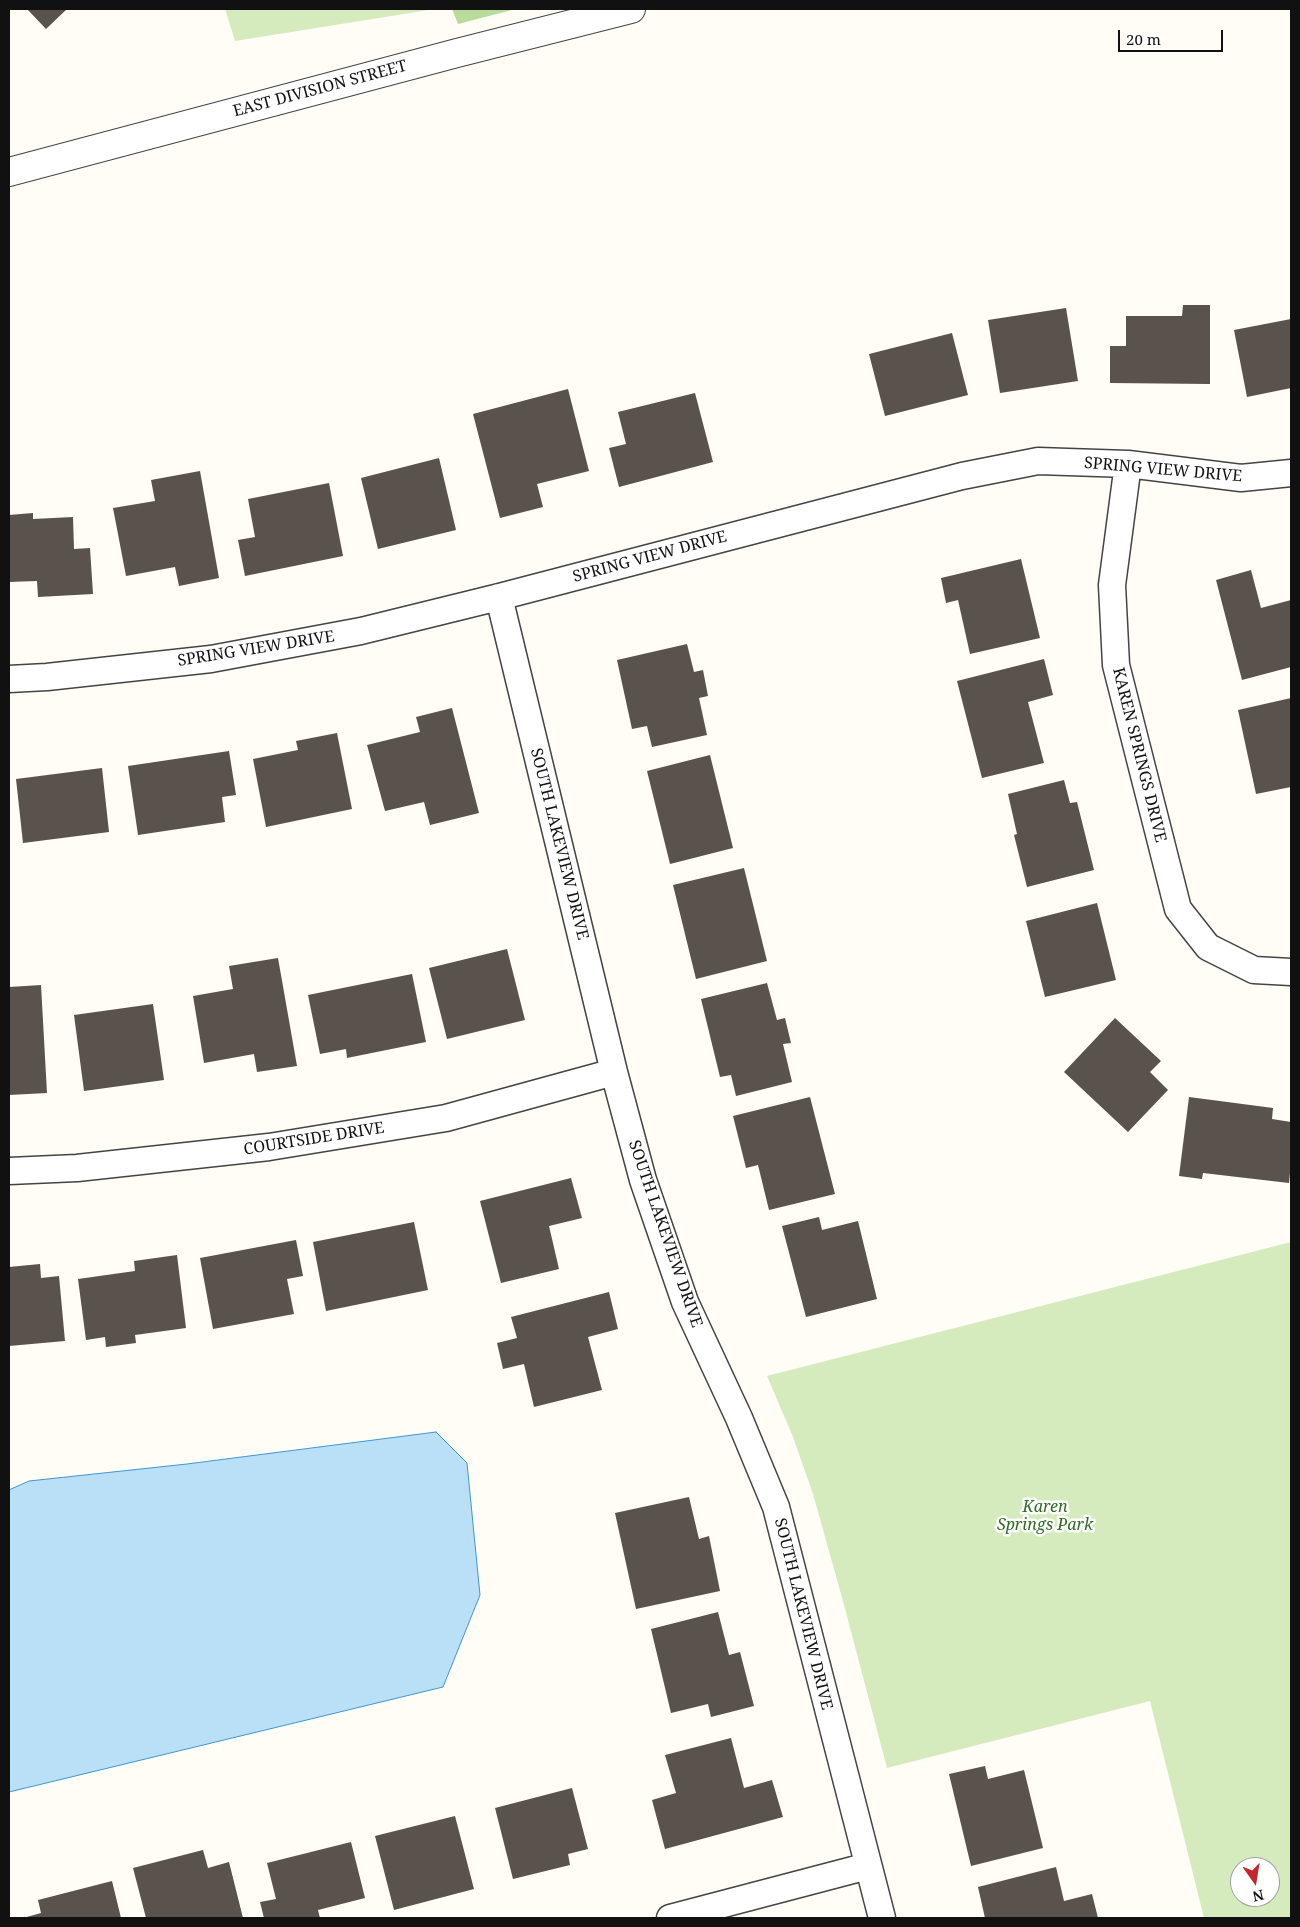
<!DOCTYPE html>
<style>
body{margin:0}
#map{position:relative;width:1300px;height:1927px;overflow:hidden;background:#fffdf5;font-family:"Noto Serif",serif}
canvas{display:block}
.frame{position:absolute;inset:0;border:10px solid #111;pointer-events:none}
.north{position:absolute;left:1230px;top:1857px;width:50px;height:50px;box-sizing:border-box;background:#fff;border:1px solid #a0a0a0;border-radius:50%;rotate:167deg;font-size:14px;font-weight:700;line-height:20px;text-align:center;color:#111}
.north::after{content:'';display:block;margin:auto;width:18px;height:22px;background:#c4262e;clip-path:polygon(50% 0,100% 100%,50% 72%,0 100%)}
.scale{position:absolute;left:1118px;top:30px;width:105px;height:22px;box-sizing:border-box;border:2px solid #111;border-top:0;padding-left:6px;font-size:15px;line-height:18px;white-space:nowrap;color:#111;-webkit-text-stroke:4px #fff;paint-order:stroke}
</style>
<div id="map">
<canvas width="1300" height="1927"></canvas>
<div class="frame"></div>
<div class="north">N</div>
<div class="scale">20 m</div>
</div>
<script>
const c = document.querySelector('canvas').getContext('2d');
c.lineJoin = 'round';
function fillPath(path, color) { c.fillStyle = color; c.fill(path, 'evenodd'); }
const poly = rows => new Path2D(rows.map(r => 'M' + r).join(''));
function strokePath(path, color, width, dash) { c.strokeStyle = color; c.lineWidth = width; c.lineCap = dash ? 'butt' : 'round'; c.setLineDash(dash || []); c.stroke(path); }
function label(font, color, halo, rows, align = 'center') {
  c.font = font + ' "Noto Serif",serif'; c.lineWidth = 5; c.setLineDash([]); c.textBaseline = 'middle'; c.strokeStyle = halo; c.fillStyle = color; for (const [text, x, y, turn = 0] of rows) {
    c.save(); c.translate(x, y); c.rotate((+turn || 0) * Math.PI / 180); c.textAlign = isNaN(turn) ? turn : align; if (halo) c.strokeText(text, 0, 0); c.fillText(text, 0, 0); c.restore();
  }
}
fillPath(poly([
 [225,9,435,9,235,41],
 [1291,1242,1291,1918,1204,1918,1150,1701,887,1768,843,1601,813,1494,793,1437,767,1376],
 [1240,1867,1270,1867,1270,1897,1240,1897]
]), '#d5ebbd');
fillPath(poly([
 [452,9,516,9,458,24]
]), '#b9dc9c');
const water = poly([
 [436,1432,467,1463,480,1595,443,1687,9,1792,9,1490,29,1481,187,1464,436,1432]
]);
fillPath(water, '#b9e0f7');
strokePath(water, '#3f96cf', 1);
fillPath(poly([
 [27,9,67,9,46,29],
 [1183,305,1210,305,1210,384,1110,383,1110,346,1126,346,1126,316,1182,316],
 [1066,308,1078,381,1000,393,988,320],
 [1291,319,1291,388,1247,397,1234,330],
 [952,333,968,395,885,416,869,354],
 [568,389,589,471,537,484,543,507,500,518,473,414],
 [695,393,713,462,619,487,609,448,626,444,618,412],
 [439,458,456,530,378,549,361,478],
 [200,471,219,578,179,586,175,567,126,576,113,508,155,501,151,480],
 [329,483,343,556,245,576,238,540,255,537,248,499],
 [33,513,33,519,73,517,74,549,90,548,93,594,38,597,37,581,9,582,9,515],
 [1021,559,1040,638,970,654,958,600,946,603,941,578],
 [1251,570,1261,608,1291,600,1291,667,1242,680,1216,580],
 [687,644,694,672,703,670,708,696,699,698,707,735,652,747,647,726,632,729,617,660],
 [1044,659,1053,695,1028,702,1044,763,982,778,957,681],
 [1291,698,1291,787,1256,794,1238,710],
 [452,708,479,813,430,825,424,802,385,811,367,745,420,732,416,717],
 [337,733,352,809,266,827,253,759,298,750,296,741],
 [229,751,236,795,222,797,225,822,138,835,128,766],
 [710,755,733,848,670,864,647,771],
 [102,768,109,832,23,843,16,779],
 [1064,780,1070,803,1077,802,1094,870,1027,887,1014,835,1017,834,1008,794],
 [744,868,767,961,696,979,673,885],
 [1097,903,1116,980,1045,997,1026,921],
 [507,949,525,1020,447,1039,429,968],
 [278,958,297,1066,257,1072,254,1054,204,1063,193,996,233,989,229,966],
 [412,974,426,1042,347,1058,346,1049,320,1054,308,995],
 [767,983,777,1020,785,1018,791,1043,783,1044,792,1082,736,1096,731,1075,720,1077,701,999],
 [41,985,47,1093,9,1095,9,987],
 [153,1004,164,1080,84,1091,74,1015],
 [1115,1018,1161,1061,1150,1072,1168,1090,1128,1132,1064,1072],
 [810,1097,835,1194,769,1210,758,1165,746,1168,733,1116],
 [1189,1097,1273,1108,1272,1119,1291,1122,1291,1163,1289,1183,1203,1173,1202,1179,1179,1176],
 [571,1178,582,1218,549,1226,559,1269,501,1283,480,1201],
 [819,1217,822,1230,858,1221,877,1299,806,1317,782,1226],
 [414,1222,428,1290,326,1311,313,1242],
 [296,1240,303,1276,287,1279,294,1314,213,1329,200,1258],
 [177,1255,186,1328,135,1335,136,1343,106,1347,105,1337,86,1340,78,1279,135,1271,134,1261],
 [40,1264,41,1278,59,1276,65,1341,9,1346,9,1267],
 [609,1292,618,1329,588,1337,602,1390,534,1407,524,1364,503,1369,497,1343,517,1338,511,1317],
 [689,1497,699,1539,709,1536,720,1591,636,1609,615,1513],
 [718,1612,729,1655,740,1652,754,1706,711,1717,708,1704,671,1713,651,1629],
 [731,1738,744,1788,772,1780,783,1817,665,1849,652,1800,676,1793,665,1755],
 [985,1766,988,1779,1024,1770,1043,1848,971,1866,949,1774],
 [572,1788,588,1849,568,1854,570,1865,513,1879,495,1808],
 [455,1816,474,1889,394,1910,375,1836],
 [351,1842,365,1898,318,1910,320,1918,264,1918,260,1902,276,1899,267,1863],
 [203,1850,208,1868,229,1862,243,1918,146,1918,133,1868],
 [1056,1867,1064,1901,1092,1894,1098,1918,985,1918,978,1887],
 [112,1881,121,1918,23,1918,41,1913,38,1900]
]), '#5a524d');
const minor = poly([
 [1128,464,1112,585,1116,665,1178,909,1208,947,1254,970,1291,972],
 [499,597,614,1072,643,1180,685,1302,739,1418,776,1507,882,1918],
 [9,679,47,677,211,659,361,631,499,597,962,476,1038,461,1128,464,1241,478,1291,473],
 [9,1171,77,1168,269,1147,446,1118,614,1072],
 [670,1918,868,1866]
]);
const tertiary = poly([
 [9,172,457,53,631,9]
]);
strokePath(minor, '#444', 29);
strokePath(tertiary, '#444', 30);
strokePath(minor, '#fff', 26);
strokePath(tertiary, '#fff', 28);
label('16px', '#111', '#fff', [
 ["EAST DIVISION STREET",320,89,-15],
 ["SPRING VIEW DRIVE",1163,470,5],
 ["SPRING VIEW DRIVE",650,557,-15],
 ["SPRING VIEW DRIVE",256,649,-9],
 ["KAREN SPRINGS DRIVE",1139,755,76],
 ["SOUTH LAKEVIEW DRIVE",559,844,76],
 ["COURTSIDE DRIVE",314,1139,-9],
 ["SOUTH LAKEVIEW DRIVE",665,1234,71],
 ["SOUTH LAKEVIEW DRIVE",803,1614,76]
]);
label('italic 16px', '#2f6b1f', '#fff', [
 ["Karen",1045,1507],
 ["Springs Park",1045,1525]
]);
</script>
